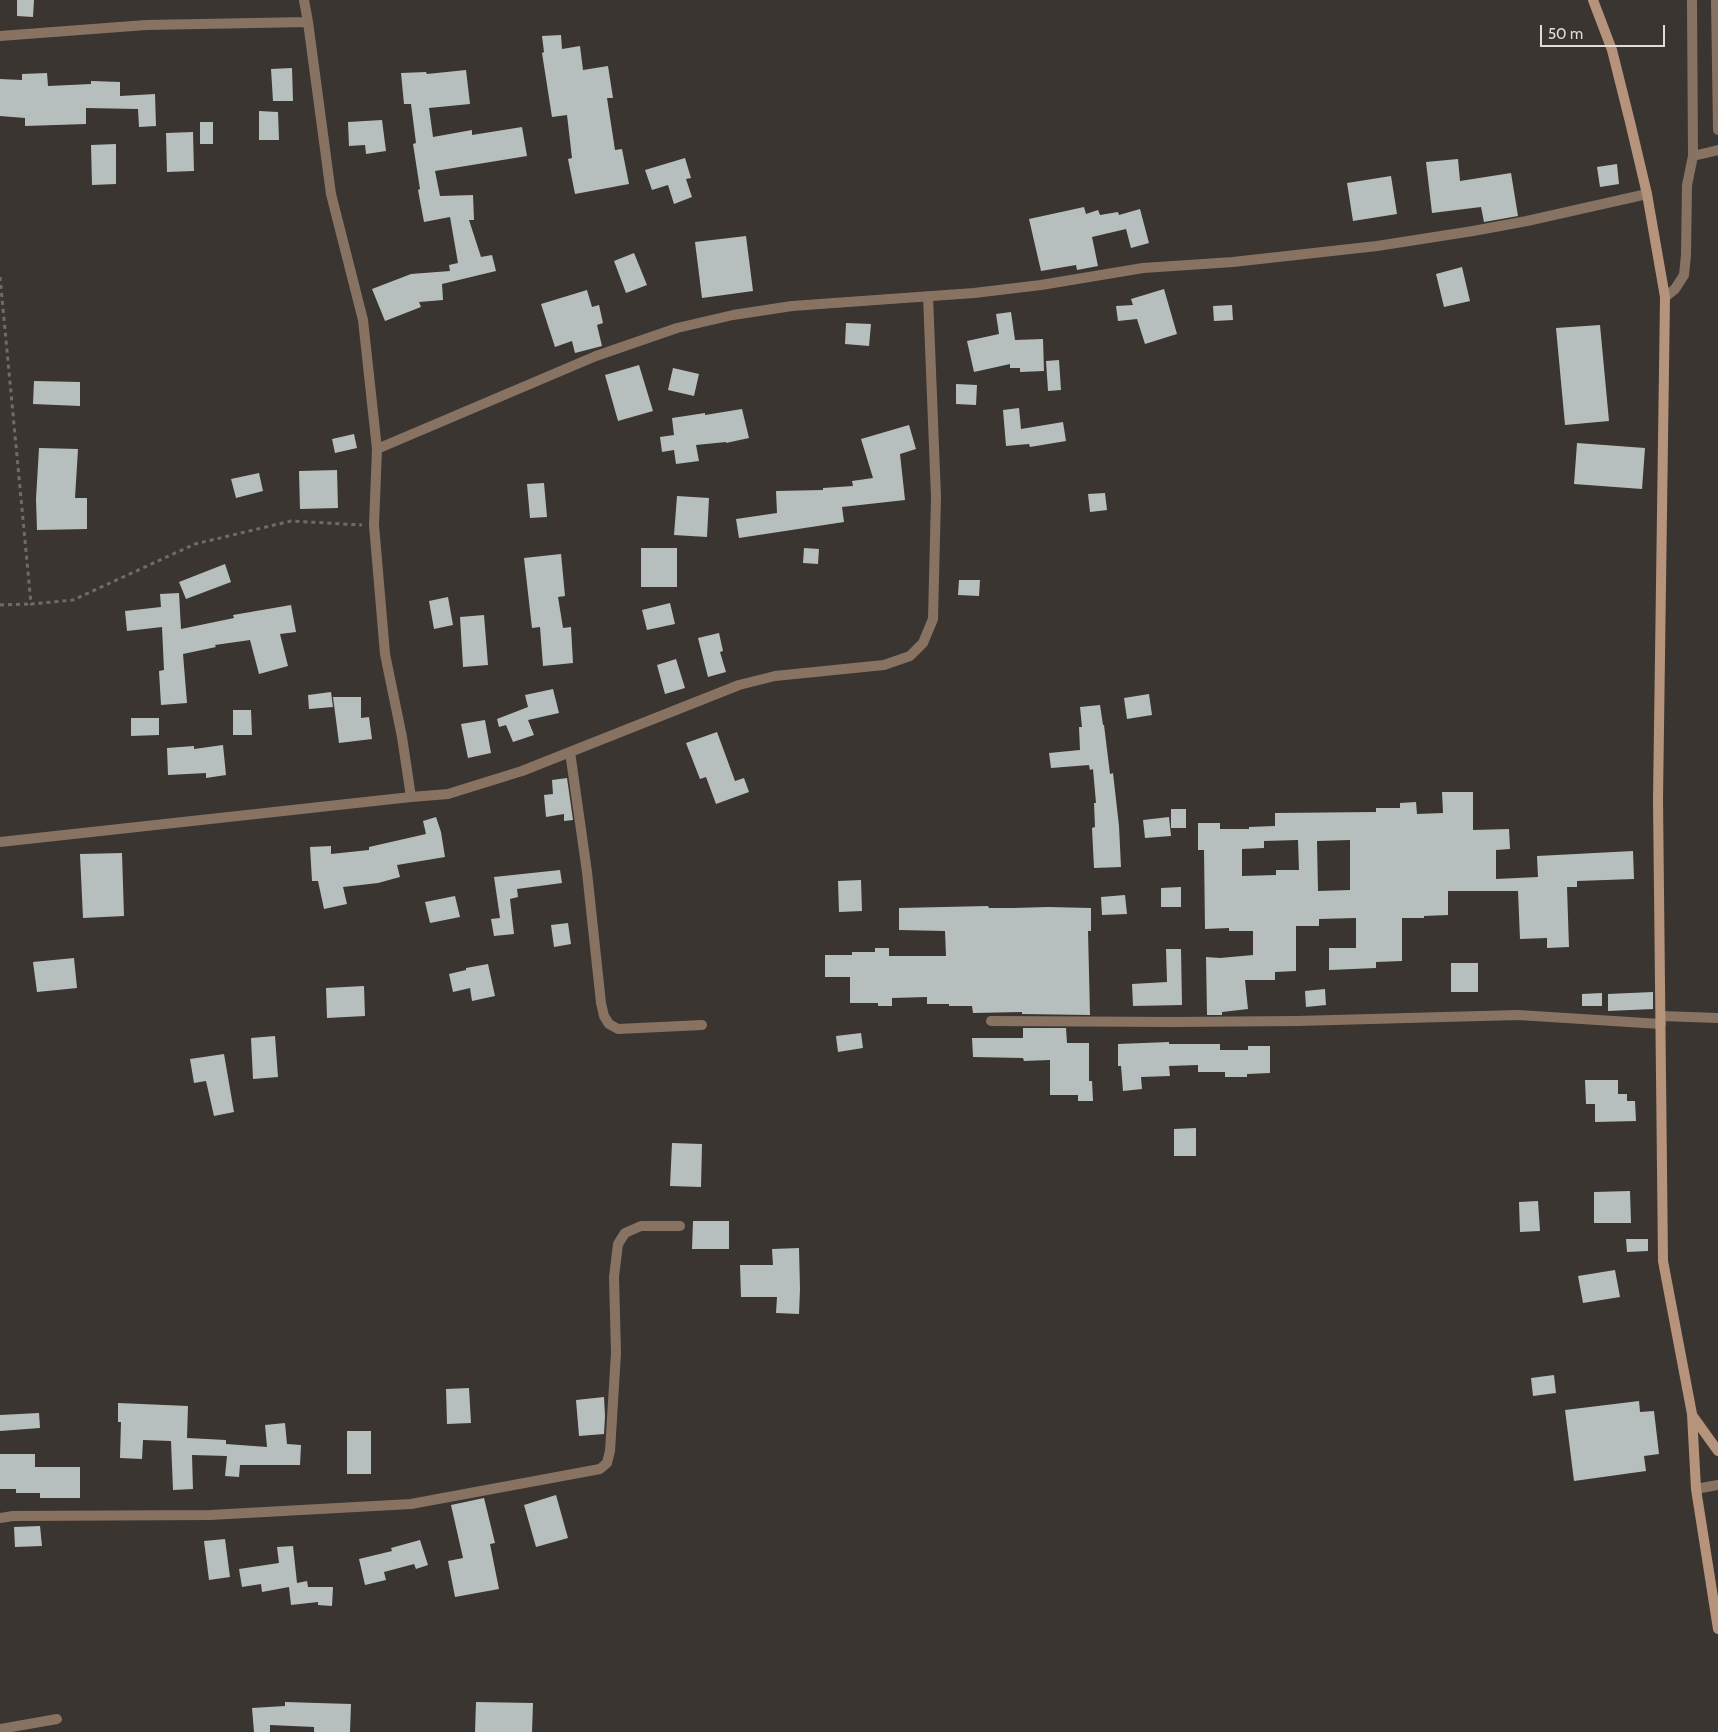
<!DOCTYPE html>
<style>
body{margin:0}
#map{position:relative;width:1718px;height:1732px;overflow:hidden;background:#3a3531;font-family:Cabin,sans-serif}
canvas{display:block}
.scale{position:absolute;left:1540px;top:25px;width:125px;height:22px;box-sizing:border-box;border:2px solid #e0dcda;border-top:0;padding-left:6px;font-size:15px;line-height:18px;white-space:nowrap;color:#e0dcda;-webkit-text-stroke:4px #3a3531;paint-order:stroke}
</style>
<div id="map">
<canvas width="1718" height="1732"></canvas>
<div class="scale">50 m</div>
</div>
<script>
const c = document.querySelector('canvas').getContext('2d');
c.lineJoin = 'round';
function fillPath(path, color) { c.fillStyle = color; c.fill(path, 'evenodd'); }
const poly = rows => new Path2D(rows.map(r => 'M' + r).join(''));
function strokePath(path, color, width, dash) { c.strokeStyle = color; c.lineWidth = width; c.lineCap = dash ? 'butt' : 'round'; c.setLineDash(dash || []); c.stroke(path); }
fillPath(poly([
 [17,0,34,0,33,17,17,16],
 [561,35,562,49,580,46,583,70,608,66,613,98,607,98,615,150,622,149,629,184,575,194,568,159,572,158,567,115,552,117,542,53,544,52,542,36],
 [292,68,293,101,273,101,271,69],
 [466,70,470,104,429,108,433,137,472,130,472,135,522,127,527,156,435,171,440,196,473,195,474,220,469,220,481,257,492,255,496,271,442,284,443,300,419,302,421,307,385,321,372,289,411,274,450,271,449,265,458,263,450,217,424,222,418,190,420,189,413,144,416,143,411,104,404,104,401,73,426,72,427,74],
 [47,73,48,86,91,84,91,81,120,82,120,96,155,94,156,126,139,127,138,109,86,108,86,124,25,126,25,118,0,116,0,79,22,80,22,74],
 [259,111,278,112,279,140,259,140],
 [382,120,386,151,366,154,365,145,349,146,348,122],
 [200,122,213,122,213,144,200,144],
 [193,132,194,171,167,172,166,133],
 [116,144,116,184,92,185,91,145],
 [685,158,691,178,686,179,692,197,674,204,668,185,652,190,645,170],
 [1458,159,1460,181,1511,173,1518,216,1484,222,1481,207,1432,213,1426,162],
 [1617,164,1619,184,1600,187,1597,167],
 [1391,176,1397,214,1353,221,1347,183],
 [1084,207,1086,214,1098,210,1100,215,1118,212,1119,215,1140,209,1149,243,1131,248,1126,229,1092,237,1098,266,1077,270,1076,265,1041,271,1029,219],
 [746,236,753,291,702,298,695,242],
 [634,253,647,285,626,293,614,261],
 [1462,267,1470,301,1444,307,1436,274],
 [1164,289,1177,334,1145,344,1137,319,1118,321,1116,306,1133,305,1131,299],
 [587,290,592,307,599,305,603,323,597,325,602,346,575,353,572,341,555,347,541,304],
 [1232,305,1233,320,1214,321,1213,306],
 [1011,312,1015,340,1043,339,1044,371,1020,372,1020,368,1010,368,1010,364,974,372,967,341,999,334,996,314],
 [846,323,871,324,869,346,845,344],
 [1600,325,1609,421,1565,425,1556,328],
 [1059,360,1061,390,1048,391,1046,361],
 [639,365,653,411,618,421,605,375],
 [673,368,699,374,694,396,668,390],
 [34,381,80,382,80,406,33,404],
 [956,384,977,385,976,405,956,404],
 [1019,408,1021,429,1063,422,1066,441,1030,447,1029,444,1006,446,1003,410],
 [742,409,749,438,726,443,726,442,696,445,699,461,676,464,674,450,662,452,660,437,674,435,672,418,705,413,705,415],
 [909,425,916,449,900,454,905,500,842,507,844,522,739,538,736,519,777,513,776,491,823,490,823,488,853,486,852,481,873,478,861,439],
 [354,434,357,448,335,453,332,439],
 [1577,443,1645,448,1642,489,1574,484],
 [39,448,78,449,75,498,87,498,87,529,37,530,36,499],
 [337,470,338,508,300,509,299,471],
 [259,473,263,491,236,498,231,479],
 [544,483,547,517,530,518,527,484],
 [1105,493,1107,510,1090,512,1088,494],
 [677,496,709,498,707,537,674,535],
 [641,548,677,548,677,587,641,587],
 [804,548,819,549,818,564,803,563],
 [561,554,565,596,558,597,563,628,571,627,573,663,543,666,540,627,532,628,524,558],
 [225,564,231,582,186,599,179,582],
 [959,580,980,580,979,596,958,595],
 [179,593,181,629,234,618,233,615,291,605,296,632,280,634,288,666,259,674,250,640,215,645,216,647,183,654,187,703,161,705,159,671,164,670,162,627,127,631,125,611,161,607,160,594],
 [448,597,453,625,434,629,429,601],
 [670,603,675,624,647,630,642,610],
 [484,615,488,665,463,667,460,617],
 [719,633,723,651,720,652,726,672,708,677,698,638],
 [676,659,685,688,665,694,657,665],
 [553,689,559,713,528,720,534,735,513,742,506,725,499,727,497,719,528,707,525,695],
 [331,692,333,707,309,709,308,695],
 [1149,694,1152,715,1127,719,1124,698],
 [333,697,361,697,361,718,369,717,372,739,339,743],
 [1100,705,1103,725,1104,725,1110,774,1113,773,1119,826,1121,867,1094,868,1092,828,1095,827,1094,803,1096,803,1093,769,1090,770,1089,765,1051,768,1049,753,1080,750,1079,727,1082,727,1080,707],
 [233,710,251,710,252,735,233,735],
 [131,718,159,718,159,735,131,736],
 [485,720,491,753,468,758,461,724],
 [717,732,735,781,744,778,749,792,716,804,706,777,700,779,686,743],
 [223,745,226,775,206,778,206,773,168,775,167,748,194,746,194,749],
 [567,778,573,820,564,821,564,814,546,817,544,795,553,794,552,780],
 [1442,792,1473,792,1473,830,1509,829,1510,849,1496,850,1496,879,1538,877,1537,856,1633,851,1634,879,1577,881,1577,887,1567,887,1569,947,1547,948,1547,938,1520,939,1518,891,1448,891,1448,915,1424,916,1424,918,1402,918,1402,961,1376,962,1376,968,1329,970,1329,948,1356,948,1356,918,1319,919,1319,926,1296,926,1296,971,1275,972,1275,980,1245,980,1248,1009,1222,1012,1222,1015,1207,1015,1206,957,1220,958,1253,955,1253,931,1229,931,1229,928,1205,929,1204,850,1198,850,1198,823,1220,823,1220,829,1249,829,1249,827,1275,826,1275,813,1376,812,1376,808,1400,808,1400,803,1416,802,1417,814,1443,813],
 [1298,840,1299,870,1276,870,1276,875,1242,876,1242,849,1264,848,1264,841],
 [1350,840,1350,890,1318,891,1317,841],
 [1171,809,1186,809,1186,828,1171,828],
 [436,817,441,832,445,857,397,865,400,877,378,883,343,887,347,904,324,909,318,881,312,881,310,847,331,846,331,854,369,850,369,847,426,834,423,821],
 [1169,817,1171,836,1145,838,1143,820],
 [122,853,124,916,83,918,80,854],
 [560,870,562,883,517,889,518,897,510,899,514,934,494,936,491,919,500,918,494,877],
 [861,880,862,911,839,912,838,881],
 [1181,887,1181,907,1161,907,1161,888],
 [1125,895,1127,914,1102,915,1101,897],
 [455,896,460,917,430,923,425,902],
 [988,906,989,908,1013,908,1048,907,1091,908,1091,931,1088,931,1090,1015,1022,1014,1022,1012,973,1013,972,1006,949,1006,949,1004,927,1004,927,997,892,998,892,1006,878,1006,878,1003,850,1003,850,977,825,977,825,955,852,955,852,952,875,952,875,948,889,948,889,956,946,956,945,931,899,930,899,908],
 [568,923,571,944,554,947,551,925],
 [1166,949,1181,949,1182,1005,1133,1006,1132,984,1167,982],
 [74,958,77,988,37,992,33,962],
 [1451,963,1478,963,1478,992,1451,992],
 [488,964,495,996,472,1001,470,988,453,992,449,974,466,970,466,968],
 [364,986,365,1016,327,1018,326,988],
 [1325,989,1326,1005,1306,1007,1305,991],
 [1653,992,1653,1009,1608,1011,1608,994],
 [1602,993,1602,1006,1582,1006,1582,994],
 [1023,1028,1066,1028,1067,1043,1089,1043,1089,1081,1092,1081,1093,1101,1078,1101,1078,1095,1050,1095,1050,1060,1024,1061,1023,1058,973,1057,972,1038,1023,1038],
 [861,1033,863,1048,838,1052,836,1036],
 [275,1036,278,1077,253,1079,251,1038],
 [1169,1042,1169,1044,1220,1044,1220,1050,1248,1050,1248,1046,1270,1046,1270,1073,1247,1074,1247,1077,1225,1077,1225,1072,1198,1072,1198,1065,1169,1066,1170,1076,1141,1077,1142,1089,1123,1091,1121,1066,1118,1066,1118,1044],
 [224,1054,234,1112,214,1116,206,1081,194,1083,190,1059],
 [1585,1080,1618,1080,1618,1094,1627,1094,1627,1101,1635,1101,1636,1121,1595,1122,1595,1104,1586,1104],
 [1196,1128,1196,1156,1174,1156,1174,1129],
 [672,1143,702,1144,701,1187,670,1186],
 [1630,1191,1631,1223,1594,1223,1594,1192],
 [1538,1201,1540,1231,1520,1232,1519,1202],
 [693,1221,729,1221,729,1249,692,1249],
 [1626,1239,1648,1239,1648,1251,1627,1252],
 [799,1248,800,1289,799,1314,776,1313,777,1297,741,1297,740,1265,773,1265,772,1249],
 [1615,1270,1620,1297,1583,1303,1578,1276],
 [1554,1375,1556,1393,1533,1396,1531,1378],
 [469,1388,471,1423,447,1424,446,1389],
 [604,1397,605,1416,604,1434,579,1436,576,1400],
 [1639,1401,1640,1412,1654,1411,1659,1454,1644,1456,1646,1471,1574,1481,1565,1410],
 [118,1403,188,1406,187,1438,226,1440,226,1444,267,1447,265,1425,285,1423,287,1444,301,1445,300,1465,240,1465,239,1477,225,1476,227,1456,192,1455,193,1489,173,1490,171,1441,143,1440,142,1459,120,1458,121,1422,118,1422],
 [39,1413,40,1428,0,1431,0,1415],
 [347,1431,371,1431,371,1474,347,1474],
 [0,1454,35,1454,35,1467,80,1467,80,1498,40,1498,40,1493,16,1493,16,1489,0,1489],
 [556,1495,568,1538,536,1547,524,1505],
 [484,1498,495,1543,490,1544,499,1589,455,1597,448,1561,463,1558,451,1505],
 [40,1526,42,1546,15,1547,14,1527],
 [225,1539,230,1577,209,1580,204,1541],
 [420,1540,428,1565,416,1569,414,1564,384,1572,386,1580,365,1585,359,1559,392,1551,391,1548],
 [293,1546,297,1583,307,1581,308,1587,333,1587,332,1606,318,1605,318,1602,291,1605,289,1587,262,1592,261,1584,242,1587,239,1569,279,1563,277,1547],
 [285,1702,351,1704,350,1732,314,1732,314,1727,270,1725,270,1732,254,1732,252,1708,285,1706],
 [476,1702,533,1703,532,1732,475,1732]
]), '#b7bfbe');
strokePath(poly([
 [0,277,31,604,73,600,195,544,291,521,362,525],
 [0,605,31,604]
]), '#706b68', 3, [4, 4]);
strokePath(poly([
 [304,0,308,22,331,194,363,320,377,449],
 [1692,0,1693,156],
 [1716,0,1718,130],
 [0,36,146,25,308,22],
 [1665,297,1675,289,1684,275,1686,255,1687,185,1693,156,1718,150],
 [570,752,587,872,601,1003,604,1016,609,1024,618,1029,702,1025],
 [411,797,448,794,522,771,739,685,775,676,884,665,910,656,923,643,933,619,936,497,928,296],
 [0,842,411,797,402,737,385,654,374,525,377,449,596,356,677,328,733,315,792,306,974,293,1041,285,1143,268,1233,262,1377,246,1473,231,1527,221,1647,194],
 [1661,1016,1718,1018],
 [991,1021,1174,1022,1297,1021,1518,1015,1661,1024],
 [1696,1489,1718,1485],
 [0,1518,13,1516,210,1515,411,1504,600,1469,607,1463,610,1451,616,1353,614,1277,618,1244,625,1233,641,1226,680,1226],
 [0,1729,57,1719]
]), '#887363', 10);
strokePath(poly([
 [1593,0,1612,50,1630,122,1647,194,1665,297,1658,799,1663,1261,1692,1414,1696,1489,1718,1629],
 [1692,1415,1718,1451]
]), '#b6947b', 10);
</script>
